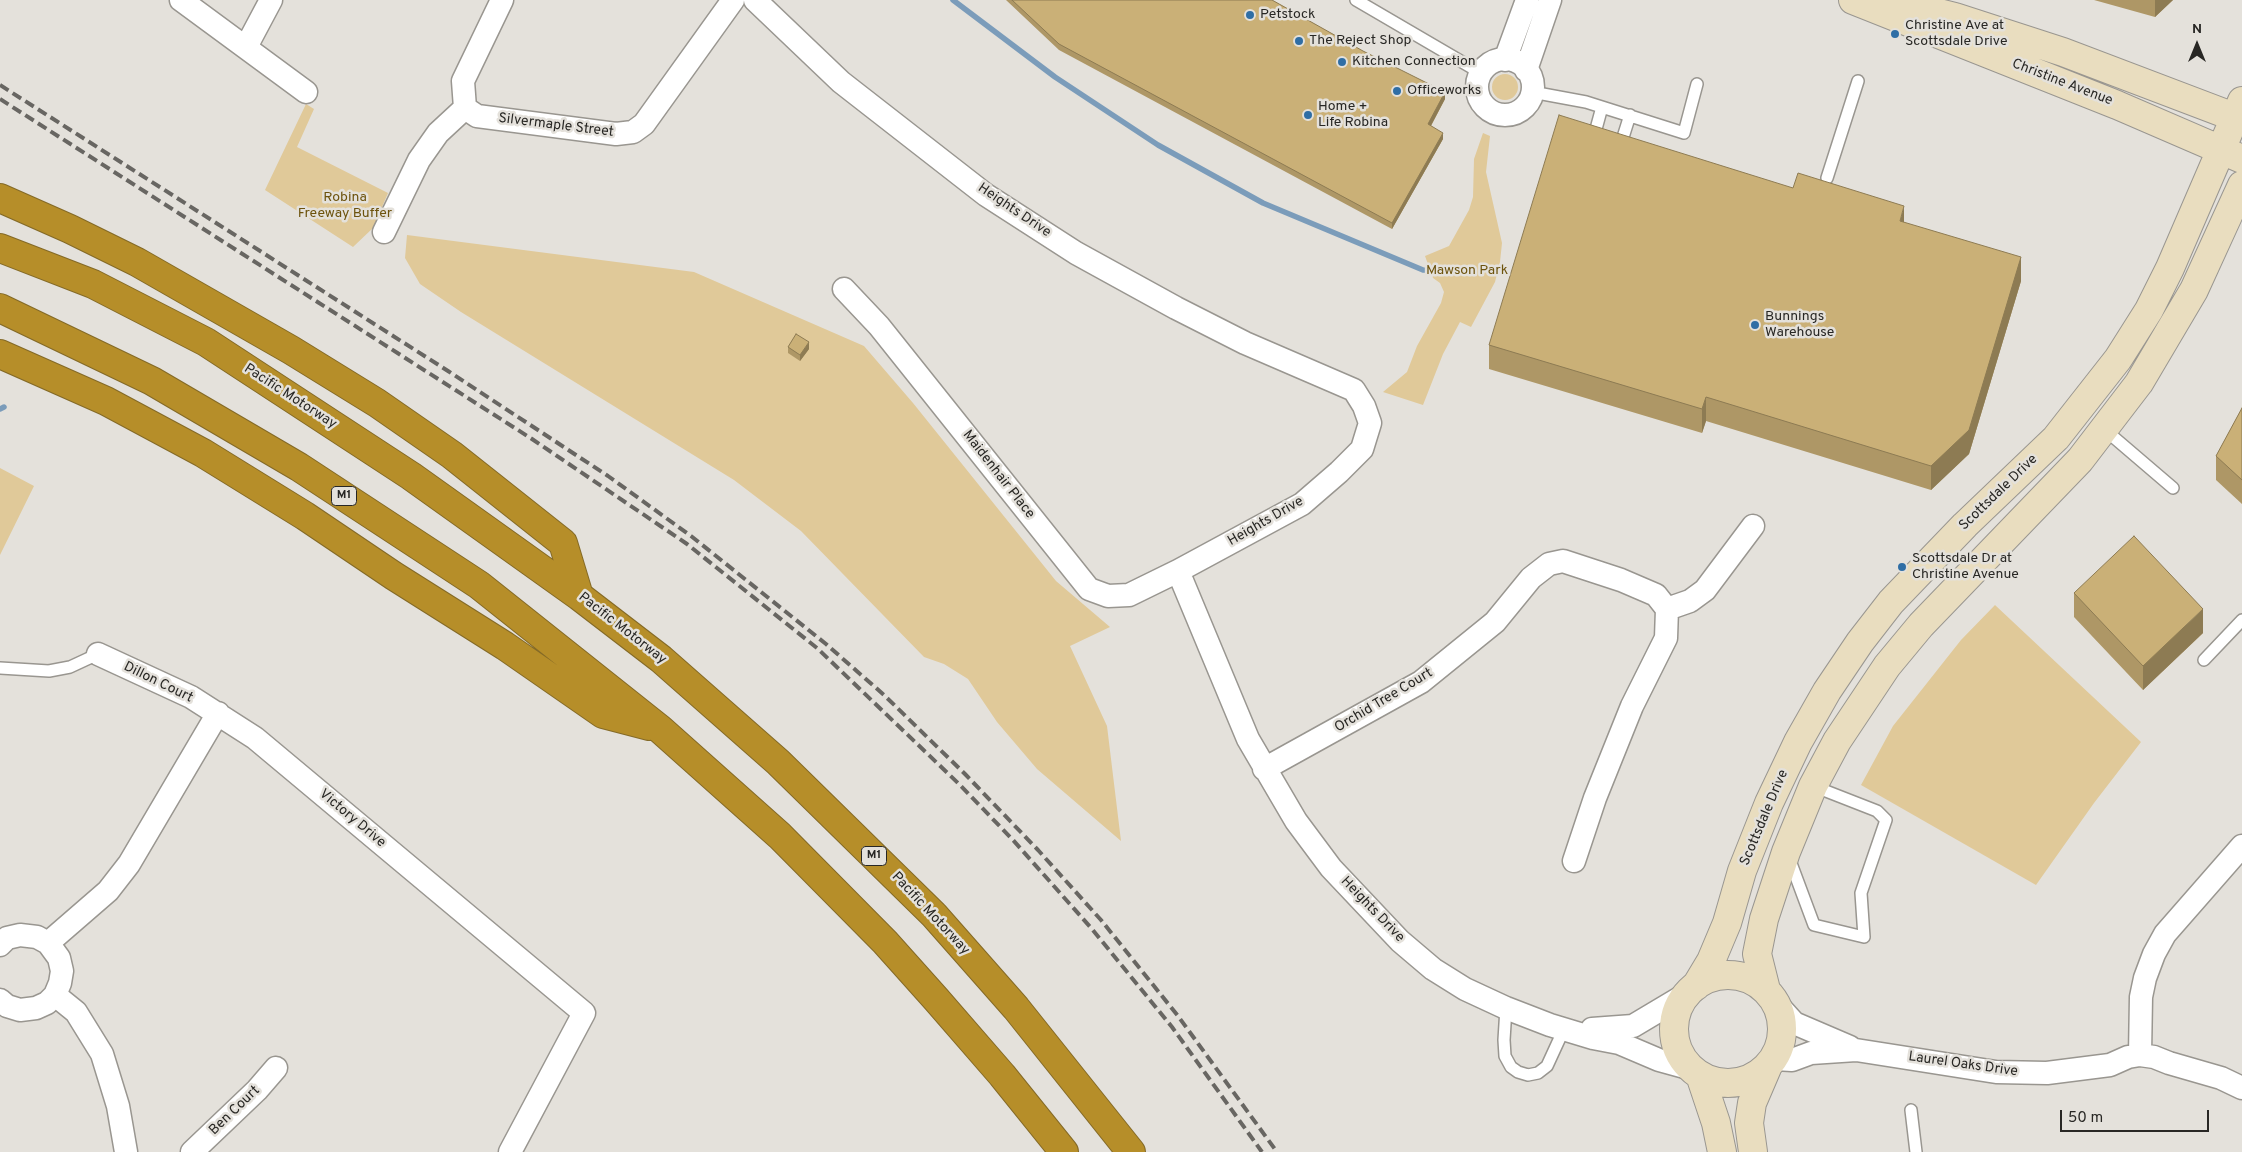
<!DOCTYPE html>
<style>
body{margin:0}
#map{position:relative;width:2242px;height:1152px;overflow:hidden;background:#e4e1db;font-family:Overpass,sans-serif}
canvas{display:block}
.north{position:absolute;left:2172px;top:20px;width:50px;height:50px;-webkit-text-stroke:4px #e4e1db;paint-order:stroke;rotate:0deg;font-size:14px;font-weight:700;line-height:20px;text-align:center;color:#282724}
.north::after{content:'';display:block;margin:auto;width:18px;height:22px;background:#282724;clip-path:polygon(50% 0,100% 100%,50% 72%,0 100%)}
.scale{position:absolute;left:2060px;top:1110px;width:149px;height:22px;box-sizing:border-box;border:2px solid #282724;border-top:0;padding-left:6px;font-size:15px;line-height:18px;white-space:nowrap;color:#282724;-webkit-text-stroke:4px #e4e1db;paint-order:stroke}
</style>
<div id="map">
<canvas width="2242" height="1152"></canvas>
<div class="north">N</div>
<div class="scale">50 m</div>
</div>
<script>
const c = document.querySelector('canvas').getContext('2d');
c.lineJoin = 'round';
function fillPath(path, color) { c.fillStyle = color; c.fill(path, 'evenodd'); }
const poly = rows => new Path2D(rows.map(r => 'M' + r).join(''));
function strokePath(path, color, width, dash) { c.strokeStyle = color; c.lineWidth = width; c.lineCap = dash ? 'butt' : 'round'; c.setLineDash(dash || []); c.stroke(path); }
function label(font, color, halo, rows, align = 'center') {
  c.font = font + ' Overpass,sans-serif'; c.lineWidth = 5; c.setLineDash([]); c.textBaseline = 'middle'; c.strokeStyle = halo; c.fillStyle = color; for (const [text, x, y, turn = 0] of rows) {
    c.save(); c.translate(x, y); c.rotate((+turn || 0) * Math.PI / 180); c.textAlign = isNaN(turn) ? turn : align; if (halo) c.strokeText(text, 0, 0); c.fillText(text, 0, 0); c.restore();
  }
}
fillPath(poly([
 '1492 87a13 13 0 1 1 26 0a13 13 0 1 1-26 0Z',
 [306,104,314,109,297,147,388,193,373,228,353,247,265,190],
 [1483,133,1490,136,1486,172,1502,243,1500,262,1495,282,1471,327,1460,322,1443,354,1423,405,1383,392,1407,372,1417,346,1441,303,1444,292,1440,283,1433,278,1425,256,1449,246,1469,210,1473,197,1474,159],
 [407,235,694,272,864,346,913,403,1056,581,1110,627,1070,646,1107,726,1121,841,1037,769,997,722,968,679,944,664,924,657,801,531,734,480,461,312,420,284,405,258],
 [0,468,34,486,0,555],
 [1995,605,2141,742,2094,803,2036,885,1861,785,1893,726,1961,640]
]), '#e0c999');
strokePath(poly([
 [953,0,1055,77,1158,145,1263,203,1423,270,1447,271],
 [0,409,4,407]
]), '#7b9cba', 5.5);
const lane = poly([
 [1356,0,1481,73],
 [1532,92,1586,102,1684,133,1697,84],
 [1593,140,1602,107],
 [1619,150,1630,115],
 [1827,178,1858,81],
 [2104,429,2173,488],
 [2204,660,2242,620],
 [0,668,49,671,70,667,98,654],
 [1789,858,1814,925,1864,937,1861,893,1886,820,1877,811,1813,786],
 [1506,1008,1504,1040,1505,1056,1511,1067,1518,1072,1528,1075,1538,1073,1547,1066,1564,1029],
 [1911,1110,1916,1152]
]);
const street = poly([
 [181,0,306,92],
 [502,0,463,81,465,108,477,116,616,134,633,132,644,124,733,0],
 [755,0,841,82,986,195,1076,253,1176,308,1245,343,1354,390,1364,406,1370,423,1362,449,1339,472,1302,504,1178,571,1248,739,1296,821,1331,868,1400,941,1433,969,1465,989,1506,1008,1550,1025,1593,1038,1619,1043,1659,1060,1688,1068],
 [246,47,271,0],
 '1477 87a28 28 0 1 1 56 0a28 28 0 1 1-56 0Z',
 [1505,60,1527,0],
 [1526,70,1550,0],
 [384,232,419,160,438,133,465,108],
 [844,289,879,326,1089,589,1108,596,1129,595,1178,571],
 [1667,609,1690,601,1705,590,1753,526],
 [98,654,191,697,255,738,584,1013,510,1152],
 [1264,769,1421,682,1495,622,1531,578,1549,564,1563,561,1621,580,1656,595,1667,609,1666,638,1632,706,1595,798,1574,861],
 [48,943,108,891,129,864,218,713],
 [0,945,7,938,20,935,37,937,48,943,59,958,62,971,60,983,55,995,47,1003,36,1008,20,1010,7,1006,0,1000],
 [55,995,76,1012,102,1054,118,1106,126,1152],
 [1775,1002,1794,1023,1850,1047],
 [1592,1029,1633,1026,1685,995],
 [2140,1055,2141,997,2145,978,2154,954,2165,934,2242,846],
 [1775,1059,1792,1060,1811,1053,1856,1050,1996,1072,2047,1073,2110,1065,2128,1057,2140,1055,2154,1057,2169,1063,2221,1078,2242,1088],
 [192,1152,257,1090,276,1068]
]);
const secondary = poly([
 [1853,0,2117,105,2242,159],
 [1898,3,1955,17,2063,52,2242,120],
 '1674 1029a54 54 0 1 1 108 0a54 54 0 1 1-108 0Z',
 [1696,986,1711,961,1727,923,1742,871,1769,803,1798,742,1827,691,1860,642,1891,602,1965,525,2056,438,2118,359,2149,310,2170,268,2242,101],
 [1766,990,1757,954,1764,919,1786,852,1813,786,1837,741,1887,666,1921,625,2080,460,2139,383,2194,290,2242,185],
 [1701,1078,1716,1123,1722,1152],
 [1753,1152,1749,1123,1752,1103,1767,1068]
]);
const highway = poly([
 [0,198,70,229,137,262,291,350,377,403,452,455,563,543,579,596],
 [0,248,93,284,206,342,411,476,579,596,661,659,778,762,934,915,1016,1008,1131,1152],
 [0,308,152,381,299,467,479,585,660,729,780,836,885,942,936,999,1002,1075,1064,1152],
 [0,354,106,401,203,453,305,516,394,576,505,646,603,714,649,726]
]);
strokePath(lane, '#999690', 14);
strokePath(street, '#999690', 25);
strokePath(secondary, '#999690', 30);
strokePath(highway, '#846a27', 30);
strokePath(lane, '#fff', 11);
strokePath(street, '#fff', 22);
strokePath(secondary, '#e9ddbf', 28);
strokePath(highway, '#b68e29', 28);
strokePath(poly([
 [0,85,448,371,608,476,691,536,826,644,884,695,965,774,1038,850,1101,920,1178,1016,1277,1152],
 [0,99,532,439,687,544,817,648,959,784,1013,840,1092,929,1172,1027,1262,1152]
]), '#686662', 4, [10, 5]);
fillPath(poly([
 [1006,0,1272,0,1445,99,1431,126,1443,139,1392,229,1059,50],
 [2094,0,2173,0,2155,17],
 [1793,188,1904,222,2021,281,1969,454,1931,490,1706,421,1702,433,1489,369,1489,345],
 [788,347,809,349,800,361,788,353],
 [2242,408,2242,504,2216,480,2216,456],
 [2074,593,2203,633,2143,690,2074,617]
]), '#ae9766');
fillPath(poly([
 [2155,0,2173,0,2155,17],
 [1445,92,1445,99,1428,131,1428,124],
 [1443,133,1443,139,1392,229,1392,223],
 [1904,206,1904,230,1900,221],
 [2021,257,2021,281,1969,454,1931,490,1931,466],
 [809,342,809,349,800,361,800,355],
 [1706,397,1706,421,1702,433,1702,409],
 [2203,609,2203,633,2143,690,2143,666]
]), '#8d7b53');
const building = poly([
 [1012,0,1272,0,1363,51,1445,92,1428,124,1443,133,1392,223,1059,44,1012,0],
 [1559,115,1793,188,1798,173,1904,206,1900,221,2021,257,1969,430,1931,466,1706,397,1702,409,1489,345,1559,115],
 [796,334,809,342,800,355,788,347,796,334],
 [2242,408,2242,480,2216,456,2242,408],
 [2134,536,2203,609,2143,666,2074,593,2134,536]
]);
fillPath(building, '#cab077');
strokePath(building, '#8d7b53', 1);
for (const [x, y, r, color] of [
 [1250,15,5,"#2f6ea5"],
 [1895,34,5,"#2f6ea5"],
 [1299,41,5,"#2f6ea5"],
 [1342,62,5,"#2f6ea5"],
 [1397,91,5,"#2f6ea5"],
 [1308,115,5,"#2f6ea5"],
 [1755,325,5,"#2f6ea5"],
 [1902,567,5,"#2f6ea5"]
]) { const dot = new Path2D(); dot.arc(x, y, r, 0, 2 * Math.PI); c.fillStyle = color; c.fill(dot); strokePath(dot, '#e4e1db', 2); }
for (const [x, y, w] of [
 [344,496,25],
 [874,856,25]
]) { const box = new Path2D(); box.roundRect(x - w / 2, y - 9.5, w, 19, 4); c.fillStyle = '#e4e1db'; c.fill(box); strokePath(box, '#282724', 1); }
label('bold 12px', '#282724', null, [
 ["M1",344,496],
 ["M1",874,856]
]);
label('14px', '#282724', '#e4e1db', [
 ["Petstock",1260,15],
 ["Christine Ave at",1905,26],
 ["Scottsdale Drive",1905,42],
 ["The Reject Shop",1309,41],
 ["Kitchen Connection",1352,62],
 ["Officeworks",1407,91],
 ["Home +",1318,107],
 ["Life Robina",1318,123],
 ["Bunnings",1765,317],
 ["Warehouse",1765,333],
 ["Scottsdale Dr at",1912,559],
 ["Christine Avenue",1912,575]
], 'left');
label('14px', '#282724', '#e4e1db', [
 ["Christine Avenue",2062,83,21],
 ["Silvermaple Street",556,126,7],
 ["Heights Drive",1014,211,34],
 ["Pacific Motorway",290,397,33],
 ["Maidenhair Place",998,475,52],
 ["Scottsdale Drive",1999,493,-44],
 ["Heights Drive",1266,522,-30],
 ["Pacific Motorway",622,629,38],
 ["Dillon Court",158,683,26],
 ["Orchid Tree Court",1384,701,-31],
 ["Scottsdale Drive",1765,818,-67],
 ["Victory Drive",352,819,40],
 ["Heights Drive",1372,910,46],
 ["Pacific Motorway",930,914,47],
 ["Laurel Oaks Drive",1963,1065,8],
 ["Ben Court",235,1111,-44]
]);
label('14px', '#6d530d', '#e4e1db', [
 ["Robina",345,198],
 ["Freeway Buffer",345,214],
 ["Mawson Park",1467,271]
]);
</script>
